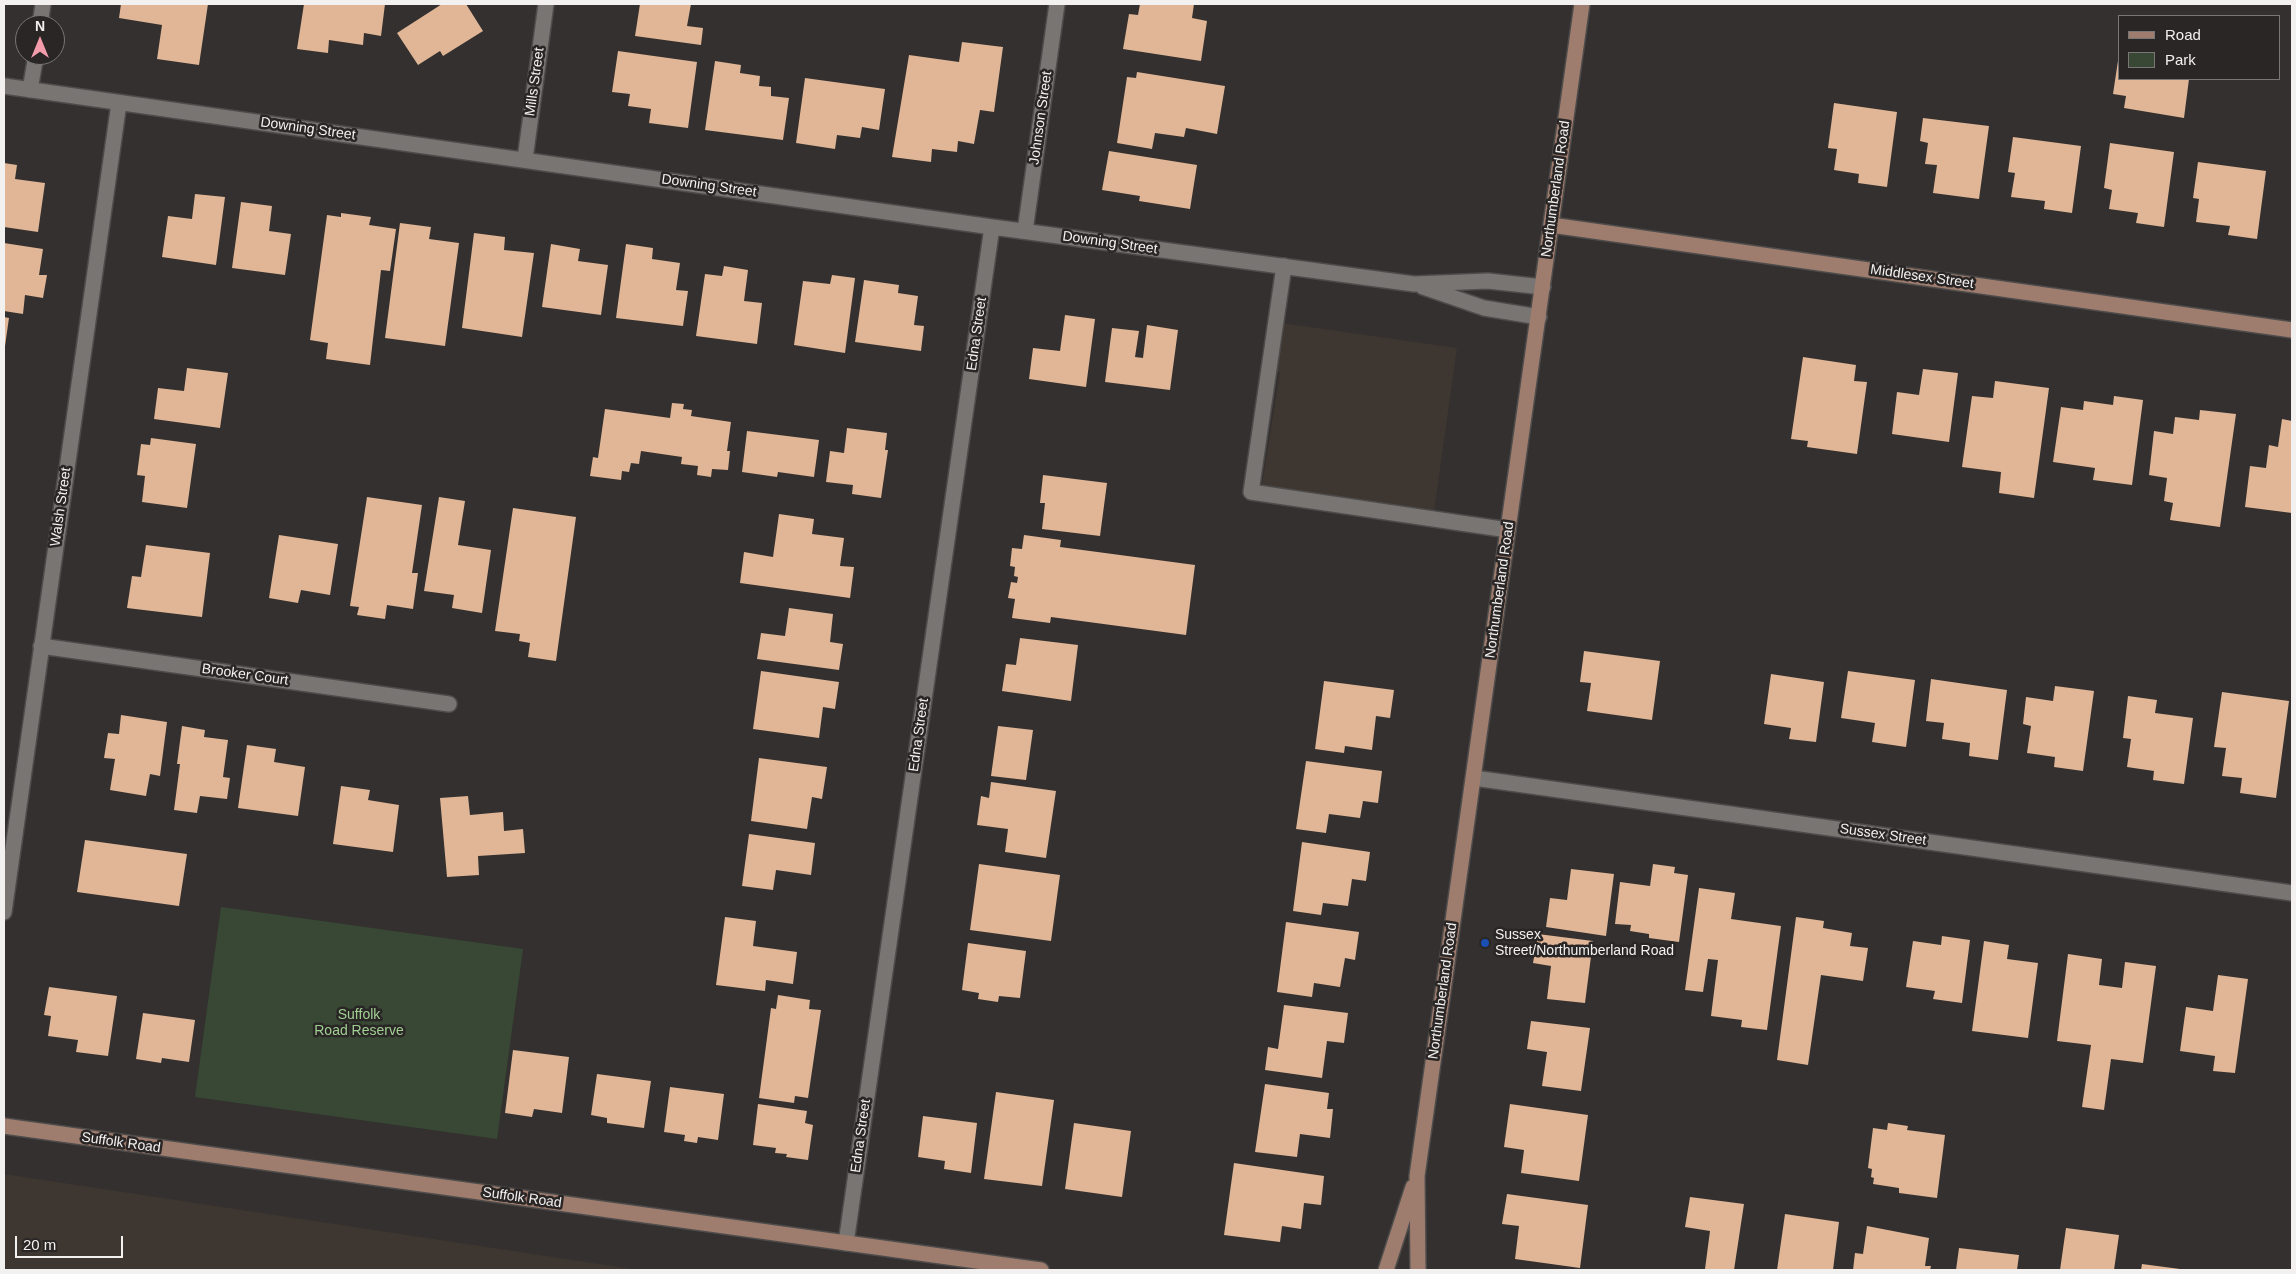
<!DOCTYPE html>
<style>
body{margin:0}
#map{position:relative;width:2296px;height:1274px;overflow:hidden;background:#33302f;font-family:Helvetica,sans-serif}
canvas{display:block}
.frame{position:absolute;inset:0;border:5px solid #f2f1ef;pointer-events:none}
.legend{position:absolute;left:2118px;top:15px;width:162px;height:65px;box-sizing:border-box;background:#292625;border:1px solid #797776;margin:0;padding:6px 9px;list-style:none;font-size:15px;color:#f2f1ef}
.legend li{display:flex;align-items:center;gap:10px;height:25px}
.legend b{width:25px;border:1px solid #797776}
.north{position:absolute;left:15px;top:15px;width:50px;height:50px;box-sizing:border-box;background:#292625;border:1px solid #797776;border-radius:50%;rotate:0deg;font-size:14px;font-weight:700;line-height:20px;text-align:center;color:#f2f1ef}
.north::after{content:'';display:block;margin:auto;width:18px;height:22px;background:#f39aab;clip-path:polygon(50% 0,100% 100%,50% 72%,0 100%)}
.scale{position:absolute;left:15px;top:1236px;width:108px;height:22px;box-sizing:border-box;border:2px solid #f2f1ef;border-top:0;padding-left:6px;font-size:15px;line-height:18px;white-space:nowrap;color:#f2f1ef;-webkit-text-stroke:4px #292625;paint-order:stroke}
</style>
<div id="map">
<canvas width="2296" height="1274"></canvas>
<div class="frame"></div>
<ul class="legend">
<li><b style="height:6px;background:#9e7c6e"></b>Road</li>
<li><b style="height:14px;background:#384834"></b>Park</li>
</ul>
<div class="north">N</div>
<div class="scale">20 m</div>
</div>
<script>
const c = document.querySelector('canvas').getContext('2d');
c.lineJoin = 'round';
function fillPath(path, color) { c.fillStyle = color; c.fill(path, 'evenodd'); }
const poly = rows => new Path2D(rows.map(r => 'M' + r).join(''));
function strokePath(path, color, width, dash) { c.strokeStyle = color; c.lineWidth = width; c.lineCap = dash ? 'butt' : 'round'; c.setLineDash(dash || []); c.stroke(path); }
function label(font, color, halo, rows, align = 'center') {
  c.font = font + ' Helvetica,sans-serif'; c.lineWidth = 5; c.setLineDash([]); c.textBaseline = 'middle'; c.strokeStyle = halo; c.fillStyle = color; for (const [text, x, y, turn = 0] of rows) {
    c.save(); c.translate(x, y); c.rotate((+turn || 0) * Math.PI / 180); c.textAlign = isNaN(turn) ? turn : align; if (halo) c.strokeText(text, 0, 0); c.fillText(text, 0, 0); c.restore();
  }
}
fillPath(poly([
 [1275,322,1457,348,1432,526,1271,503,1262,485,1280,372,1269,372],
 [4,1174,639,1270,4,1270]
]), '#3e3630');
fillPath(poly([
 [221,907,523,949,497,1139,195,1097]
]), '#384834');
fillPath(poly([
 [121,4,208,4,199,65,157,59,162,25,119,18],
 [304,4,385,4,381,36,364,33,363,45,329,40,328,53,297,49],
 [442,4,466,4,483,31,443,56,440,51,418,65,397,33],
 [640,4,691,4,687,26,703,28,701,45,635,36],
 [1140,4,1194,4,1192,18,1207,21,1201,61,1123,49,1129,14,1138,15],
 [962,42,1003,47,994,112,980,110,974,144,958,141,957,152,932,149,931,162,892,157,909,55,959,62],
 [618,51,697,62,688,128,649,123,651,109,628,106,630,94,612,92],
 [2119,54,2120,79,2189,79,2184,118,2124,108,2126,96,2113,94],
 [715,61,741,65,740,73,760,76,759,86,771,87,771,96,789,98,783,140,705,130],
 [1137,72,1225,86,1217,134,1186,128,1184,137,1155,133,1152,149,1117,143,1127,77,1136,78],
 [805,78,885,89,879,130,862,127,860,138,837,135,835,149,796,143],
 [1834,103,1897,112,1887,187,1858,183,1859,174,1834,170,1837,149,1828,148],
 [1923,118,1989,126,1979,199,1933,193,1937,165,1925,164,1928,143,1920,141],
 [2013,137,2081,146,2072,213,2044,209,2045,201,2011,197,2015,173,2008,172],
 [2110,143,2174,152,2164,227,2136,223,2138,213,2109,209,2112,190,2104,188],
 [1109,151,1197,165,1190,209,1139,201,1140,196,1102,190],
 [2198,162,2266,171,2257,239,2228,235,2230,226,2196,222,2199,199,2193,198],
 [4,163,17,165,15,179,45,183,38,232,4,227],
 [195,194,225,197,216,265,162,257,168,216,192,219],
 [241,202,272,206,269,231,291,234,285,275,232,268],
 [341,213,371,217,369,225,396,229,390,271,381,270,370,365,326,359,328,343,310,340,327,215,341,217],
 [400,223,431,227,429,239,459,243,445,346,385,338],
 [474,233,505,237,504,250,534,253,522,337,462,328],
 [4,243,43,249,39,275,47,275,43,298,25,295,23,314,4,311],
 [551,244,580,249,578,261,608,265,601,315,542,307],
 [626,244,653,248,652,259,680,263,676,290,688,291,683,326,616,318],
 [724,266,748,270,744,301,762,303,757,344,696,336,705,274,722,276],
 [832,275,855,278,845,353,794,345,803,281,830,284],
 [864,280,899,285,898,293,918,296,914,325,924,326,921,351,855,342],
 [1065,315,1095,319,1086,387,1029,379,1033,348,1060,351],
 [4,317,9,318,5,346,4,346],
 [1147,325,1178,330,1170,390,1105,382,1112,328,1139,331,1135,357,1143,358],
 [1803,357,1856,365,1854,381,1867,382,1857,454,1807,447,1808,441,1791,439],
 [187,368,228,373,220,428,154,419,158,388,184,391],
 [1923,369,1958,373,1949,442,1892,434,1897,392,1919,395],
 [1995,381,2049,388,2034,498,1999,493,2001,472,1962,467,1972,396,1993,398],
 [2114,396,2143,400,2132,485,2093,480,2095,468,2053,462,2061,407,2083,410,2084,401,2113,405],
 [672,403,684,404,683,409,692,410,691,416,731,422,727,451,730,451,728,470,712,469,711,477,697,475,698,466,681,464,682,457,641,451,639,464,631,463,629,472,622,471,621,480,590,476,593,457,598,458,605,409,670,418],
 [2200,410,2236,414,2220,527,2170,520,2173,503,2164,501,2167,478,2149,475,2154,431,2173,434,2175,417,2199,420],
 [2282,419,2292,421,2292,513,2245,507,2250,466,2266,468,2269,445,2278,447],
 [847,428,887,433,885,450,888,450,881,498,852,494,853,485,826,482,830,451,844,453],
 [747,431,819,440,814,477,778,472,777,477,742,472],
 [151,438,196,444,187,508,142,502,145,476,137,475,141,444,150,445],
 [1043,475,1107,483,1100,536,1042,529,1045,503,1040,503],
 [367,497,422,505,412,573,418,573,413,609,387,605,385,619,357,615,359,607,350,606],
 [439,497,465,501,458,545,491,550,482,613,452,608,454,595,424,591],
 [513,508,576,517,556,661,528,657,530,643,519,641,520,634,495,631],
 [779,514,814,519,812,534,844,538,840,566,854,567,850,598,740,583,744,552,773,557],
 [279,535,338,544,330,595,301,590,298,603,269,598],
 [1024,535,1061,540,1060,547,1195,565,1186,635,1051,617,1050,623,1012,618,1015,599,1008,598,1011,582,1017,583,1018,577,1014,576,1015,567,1010,566,1012,548,1022,549],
 [146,545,210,553,202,617,127,608,132,576,141,577],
 [789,608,833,614,830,642,843,644,839,670,757,659,761,633,785,636],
 [1020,638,1078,645,1071,701,1002,691,1006,664,1016,665],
 [1584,651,1660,661,1652,720,1587,711,1591,683,1580,682],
 [761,671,839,682,835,709,823,707,819,738,753,729],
 [1848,671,1915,680,1906,747,1872,742,1875,723,1841,718],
 [1771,674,1824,682,1816,742,1789,739,1791,728,1764,724],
 [1931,679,2007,690,1998,760,1969,756,1970,743,1942,739,1944,723,1926,721],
 [1324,681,1394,690,1390,718,1376,716,1372,750,1345,746,1344,753,1315,749],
 [2055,686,2094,691,2083,771,2054,767,2055,757,2027,753,2031,726,2023,724,2026,697,2053,701],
 [2222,692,2289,701,2276,798,2240,793,2242,778,2222,776,2226,748,2214,747],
 [2128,696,2157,700,2155,713,2193,718,2184,784,2153,780,2154,771,2127,767,2131,739,2123,738],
 [121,715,167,722,160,776,150,774,146,796,110,790,115,759,104,758,108,733,119,734],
 [182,726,205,730,204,737,228,740,223,777,230,778,227,799,200,796,197,813,174,810,180,764,177,764],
 [998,726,1033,730,1026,780,991,776],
 [247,745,276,749,274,762,305,767,298,816,238,808],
 [759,758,827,767,822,799,812,797,807,829,751,821],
 [1306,761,1382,771,1378,803,1363,801,1360,818,1329,814,1326,833,1296,829],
 [991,782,1056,791,1046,858,1005,852,1008,829,977,825,981,796,989,798],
 [341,786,370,790,368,800,399,805,393,852,333,844],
 [468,796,470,815,503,812,504,831,523,829,525,853,478,856,479,875,447,877,440,798],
 [749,834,815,843,811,875,776,870,773,890,742,886],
 [85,840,187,854,179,906,77,892],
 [1302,842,1370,852,1366,881,1352,879,1348,906,1323,903,1321,915,1293,911],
 [979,864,1060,875,1051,941,970,930],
 [1653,864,1675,867,1674,873,1688,875,1679,942,1649,938,1649,934,1630,931,1631,925,1615,924,1620,882,1650,886],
 [1571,869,1614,874,1606,936,1546,927,1550,898,1567,900],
 [1699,888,1735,893,1731,919,1781,926,1767,1030,1741,1027,1742,1020,1711,1016,1718,960,1708,959,1703,992,1685,990],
 [725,917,756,921,753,946,797,952,793,984,766,980,765,991,716,985],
 [1796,917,1824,921,1823,928,1852,933,1850,946,1868,948,1863,981,1821,975,1808,1065,1777,1060],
 [1286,922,1359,932,1355,960,1345,958,1340,987,1314,983,1312,997,1277,992],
 [1538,934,1593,941,1585,1003,1547,999,1551,966,1533,963],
 [1942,936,1970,940,1962,1003,1933,999,1935,991,1906,987,1913,941,1941,945],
 [1984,941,2009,945,2007,959,2038,963,2028,1038,1972,1031],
 [968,943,1026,951,1020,998,999,996,998,1002,978,999,979,993,962,990],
 [2068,954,2102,959,2099,985,2122,988,2125,962,2156,966,2143,1063,2111,1059,2104,1110,2082,1107,2091,1045,2057,1041],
 [2218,975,2248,979,2235,1073,2213,1071,2215,1056,2180,1051,2186,1007,2213,1011],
 [49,987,117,996,108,1056,76,1052,78,1040,48,1036,51,1016,44,1015],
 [778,995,810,1000,809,1009,821,1010,808,1098,795,1096,794,1103,759,1098,771,1008,776,1009],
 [1284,1005,1348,1013,1344,1043,1327,1041,1322,1078,1265,1070,1268,1047,1278,1049],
 [143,1013,195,1020,189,1062,162,1058,161,1063,136,1059],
 [1531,1021,1590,1028,1581,1091,1542,1086,1547,1052,1527,1049],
 [513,1050,569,1057,562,1113,534,1109,532,1117,505,1113],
 [597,1074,651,1081,644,1128,607,1123,607,1118,591,1115],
 [1265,1084,1329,1093,1327,1109,1333,1109,1330,1138,1300,1134,1297,1157,1255,1152],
 [670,1087,724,1094,718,1140,698,1137,697,1143,684,1141,685,1135,664,1132],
 [996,1092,1054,1100,1042,1186,984,1179],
 [758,1104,807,1111,805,1123,813,1125,808,1160,786,1157,787,1154,775,1153,776,1148,753,1145],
 [1510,1104,1588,1115,1579,1181,1521,1173,1524,1150,1504,1147],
 [923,1116,977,1123,971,1173,944,1169,945,1161,918,1157],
 [1074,1123,1131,1131,1122,1197,1065,1189],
 [1888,1123,1908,1126,1907,1130,1945,1135,1937,1198,1899,1193,1899,1188,1873,1184,1874,1178,1871,1177,1872,1169,1868,1168,1873,1128,1887,1130],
 [1234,1163,1324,1176,1321,1205,1304,1203,1301,1229,1282,1226,1280,1242,1224,1235],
 [1507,1194,1588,1205,1580,1268,1515,1259,1519,1226,1502,1224],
 [1690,1197,1744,1204,1734,1270,1705,1269,1710,1231,1685,1227],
 [1785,1214,1839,1222,1833,1270,1777,1270],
 [1867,1226,1929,1238,1925,1266,1931,1266,1930,1270,1853,1270,1855,1253,1863,1254],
 [2066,1228,2119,1235,2114,1270,2060,1270],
 [1959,1248,2019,1255,2017,1270,1956,1270],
 [2142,1264,2180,1269,2180,1270,2141,1270]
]), '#e0b696');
const lane = poly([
 [1284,266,1251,492,1508,530]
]);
const street = poly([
 [40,25,43,4],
 [4,86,992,227,1414,284,1488,281,1543,287],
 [30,90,36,55],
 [525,159,546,4],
 [1025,231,1057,4],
 [1423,287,1484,308,1539,317],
 [41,646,449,704],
 [1474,778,2292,893],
 [4,912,119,103],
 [846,1243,992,227]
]);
const secondary = poly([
 [1551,225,2292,330],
 [4,1126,1041,1270],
 [1386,1270,1413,1187],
 [1418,1270,1417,1176,1582,4]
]);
strokePath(lane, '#4e4c4b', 18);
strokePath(street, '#4e4c4b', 18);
strokePath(secondary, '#4e4c4b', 18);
strokePath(lane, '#787573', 15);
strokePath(street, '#787573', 15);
strokePath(secondary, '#9e7c6e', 15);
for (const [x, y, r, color] of [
 [1485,943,5,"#1a4fb4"]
]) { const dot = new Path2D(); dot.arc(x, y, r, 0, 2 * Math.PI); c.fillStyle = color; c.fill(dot); strokePath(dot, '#292625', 2); }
label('14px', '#f2f1ef', '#292625', [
 ["Mills Street",535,82,-82],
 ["Johnson Street",1041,118,-82],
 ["Downing Street",308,129,8],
 ["Downing Street",709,186,8],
 ["Northumberland Road",1556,189,-82],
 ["Downing Street",1110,243,8],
 ["Middlesex Street",1922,277,8],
 ["Edna Street",977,334,-82],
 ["Walsh Street",61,507,-82],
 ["Northumberland Road",1500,590,-82],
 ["Brooker Court",245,675,8],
 ["Edna Street",919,735,-82],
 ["Sussex Street",1883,835,8],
 ["Northumberland Road",1443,991,-82],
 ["Edna Street",861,1136,-82],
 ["Suffolk Road",121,1143,8],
 ["Suffolk Road",522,1198,8]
]);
label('14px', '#f2f1ef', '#292625', [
 ["Sussex",1495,935],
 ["Street/Northumberland Road",1495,951]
], 'left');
label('14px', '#a1cf93', '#292625', [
 ["Suffolk",359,1015],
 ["Road Reserve",359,1031]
]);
</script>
